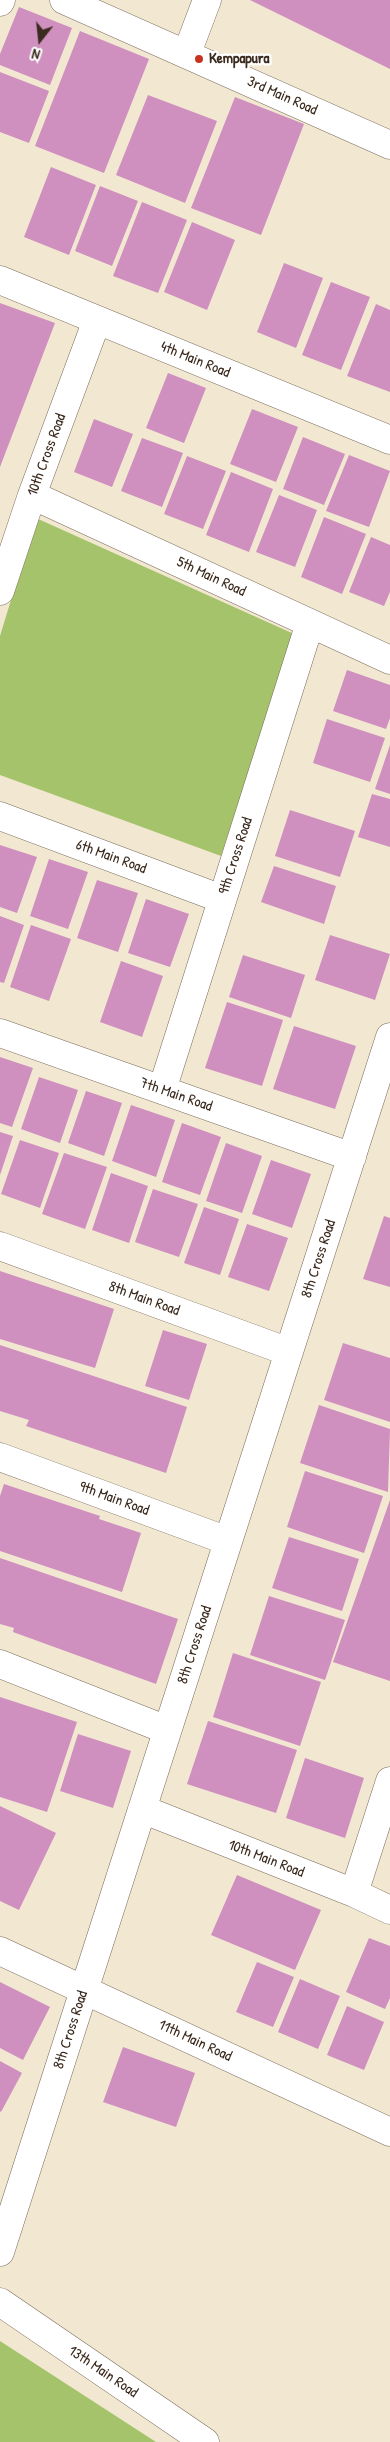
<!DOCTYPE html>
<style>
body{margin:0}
#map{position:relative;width:390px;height:2442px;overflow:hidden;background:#f2e8d1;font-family:"Patrick Hand",sans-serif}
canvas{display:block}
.north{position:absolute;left:15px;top:15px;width:50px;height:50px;-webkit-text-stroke:4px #fff;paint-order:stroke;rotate:196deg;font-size:14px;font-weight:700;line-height:20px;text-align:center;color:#3b2a1e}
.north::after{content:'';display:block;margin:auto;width:18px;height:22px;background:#3b2a1e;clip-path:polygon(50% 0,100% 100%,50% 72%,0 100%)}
</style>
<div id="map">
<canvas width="390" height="2442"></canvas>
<div class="north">N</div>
</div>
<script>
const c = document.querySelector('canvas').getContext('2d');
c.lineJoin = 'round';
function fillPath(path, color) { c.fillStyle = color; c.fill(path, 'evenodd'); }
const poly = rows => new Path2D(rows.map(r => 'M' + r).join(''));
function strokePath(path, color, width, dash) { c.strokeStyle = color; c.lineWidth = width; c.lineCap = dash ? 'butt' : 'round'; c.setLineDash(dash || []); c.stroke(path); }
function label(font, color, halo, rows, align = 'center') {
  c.font = font + ' "Patrick Hand",sans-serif'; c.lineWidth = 4.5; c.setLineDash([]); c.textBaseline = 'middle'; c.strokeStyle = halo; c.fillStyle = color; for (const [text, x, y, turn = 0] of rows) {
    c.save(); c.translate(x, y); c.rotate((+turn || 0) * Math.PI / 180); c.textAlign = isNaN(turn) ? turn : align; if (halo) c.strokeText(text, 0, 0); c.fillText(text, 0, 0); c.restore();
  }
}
fillPath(poly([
 [36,518,294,634,221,856,0,775,0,636],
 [0,2341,156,2442,0,2442]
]), '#a5c36b');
fillPath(poly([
 [250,0,390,0,390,69],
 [19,7,72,28,50,85,0,65,0,54],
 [80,31,149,59,104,173,35,146],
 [0,72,49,91,29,143,0,132],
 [148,95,217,121,185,203,116,175],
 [235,97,304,124,261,235,191,208],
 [51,167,96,185,69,255,24,237],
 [100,186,138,201,112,266,75,251],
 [142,202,187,220,158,293,113,276],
 [192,222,235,240,207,310,164,292],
 [284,263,323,278,296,348,257,332],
 [331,282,370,297,341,370,302,355],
 [0,303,55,323,0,467],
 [376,304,390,310,390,392,347,376],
 [168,373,206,388,184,443,146,428],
 [252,409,298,427,276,482,230,464],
 [94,419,133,434,112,487,74,472],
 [303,437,345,454,324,505,283,489],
 [142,438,183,453,162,507,121,491],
 [349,455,390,471,369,527,326,511],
 [187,456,226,471,203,529,164,514],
 [231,472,273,489,249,552,206,535],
 [279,495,317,510,295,567,256,552],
 [324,517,366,534,342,594,301,577],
 [371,537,390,545,390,592,384,606,349,592],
 [347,670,390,685,390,718,386,729,333,711],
 [327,719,385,738,370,782,313,763],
 [390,745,390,794,375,789],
 [372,794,390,799,390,847,358,837],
 [290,810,355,831,340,877,275,856],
 [0,845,37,857,17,913,0,907],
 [49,859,88,872,68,929,30,916],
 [274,866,336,886,324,924,261,902],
 [97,880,138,893,118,952,77,938],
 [146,899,189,914,170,967,128,953],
 [0,916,24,925,4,983,0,982],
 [31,925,71,939,49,1001,10,987],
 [330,935,390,954,375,1000,315,980],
 [243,955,305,975,291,1018,229,997],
 [121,961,163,976,142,1037,100,1022],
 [227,1002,283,1020,262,1086,205,1068],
 [294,1026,356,1046,335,1109,273,1089],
 [0,1057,33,1068,12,1127,0,1123],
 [39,1077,78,1090,60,1143,21,1129],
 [86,1091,122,1103,104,1156,68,1143],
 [131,1105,175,1120,156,1177,112,1161],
 [182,1123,221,1137,200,1195,162,1182],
 [0,1132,13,1136,0,1175],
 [20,1140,59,1153,40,1208,1,1194],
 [226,1143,262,1156,242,1213,206,1201],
 [64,1153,107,1167,85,1229,42,1214],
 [271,1160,311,1174,292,1228,252,1214],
 [111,1173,148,1186,129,1243,92,1230],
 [153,1189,198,1204,179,1257,135,1242],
 [204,1207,239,1219,220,1275,184,1263],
 [384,1216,390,1218,390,1287,363,1279],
 [247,1224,288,1238,269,1291,228,1277],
 [0,1271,114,1309,95,1368,0,1339],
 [163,1330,207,1344,189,1400,145,1386],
 [343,1343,390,1358,390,1422,324,1400],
 [0,1345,187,1407,166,1473,26,1426,29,1420,0,1411],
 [319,1405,390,1429,388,1492,300,1463],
 [305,1471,383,1496,364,1553,287,1527],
 [4,1484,100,1516,99,1519,141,1533,122,1592,0,1551,0,1496],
 [390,1500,390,1681,333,1662],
 [289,1537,359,1559,342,1611,272,1588],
 [0,1558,178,1619,156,1684,13,1632,14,1628,0,1624],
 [269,1596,345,1620,325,1680,250,1655],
 [233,1653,321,1682,300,1746,213,1717],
 [0,1697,77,1722,47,1812,0,1797],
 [208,1721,297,1750,276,1813,187,1784],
 [78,1734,131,1751,113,1808,60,1791],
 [305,1758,364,1778,345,1838,286,1818],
 [0,1806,56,1833,19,1910,0,1901],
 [237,1875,321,1910,295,1970,211,1935],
 [369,1938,390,1946,390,1998,385,2009,346,1992],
 [257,1962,294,1977,273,2027,236,2012],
 [300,1979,340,1996,318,2049,278,2032],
 [0,1982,50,2007,23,2060,0,2048],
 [347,2006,384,2022,364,2070,327,2055],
 [123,2047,195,2073,176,2127,103,2102],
 [0,2061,22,2073,1,2112,0,2111]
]), '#cf8fbf');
const minor = poly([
 [64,0,390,145],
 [0,2,1,0],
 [187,53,207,0],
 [0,280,390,440],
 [32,495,390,660],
 [0,591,32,495,97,320],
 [0,816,222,899],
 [0,1033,352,1157],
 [162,1090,310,623],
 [0,1246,289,1352],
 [0,1457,228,1541],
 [0,1664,167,1730],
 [142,1809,354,1893,390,1910],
 [354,1893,390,1781],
 [0,1951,390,2132],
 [0,2252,390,1037],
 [0,2302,205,2442]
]);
strokePath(minor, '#7b6c5d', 29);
strokePath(minor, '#fff', 28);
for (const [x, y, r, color] of [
 [199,59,5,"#c8321e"]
]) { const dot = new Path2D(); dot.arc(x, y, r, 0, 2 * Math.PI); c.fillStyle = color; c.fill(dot); strokePath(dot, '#fff', 2); }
label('bold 15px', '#3b2a1e', '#fff', [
 ["Kempapura",209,59]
], 'left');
label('15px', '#3b2a1e', '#fff', [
 ["3rd Main Road",282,96,24],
 ["4th Main Road",195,360,22],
 ["10th Cross Road",47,455,-70],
 ["5th Main Road",211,577,25],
 ["9th Cross Road",236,856,-72],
 ["6th Main Road",111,857,20],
 ["7th Main Road",176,1095,19],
 ["8th Cross Road",319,1259,-72],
 ["8th Main Road",144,1299,20],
 ["9th Main Road",114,1499,20],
 ["8th Cross Road",195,1645,-72],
 ["10th Main Road",266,1859,21],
 ["8th Cross Road",71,2030,-72],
 ["11th Main Road",195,2041,25],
 ["13th Main Road",103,2372,34]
]);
</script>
